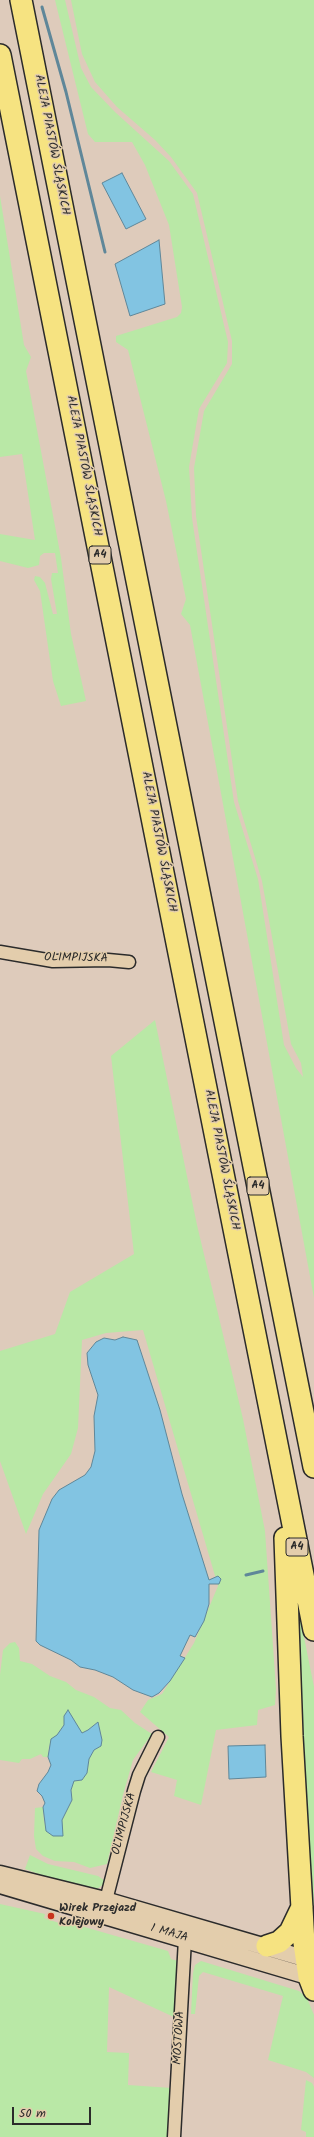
<!DOCTYPE html>
<meta charset="utf-8">
<style>
body{margin:0}
#map{position:relative;width:314px;height:2137px;overflow:hidden;background:#decbbb;font-family:Kalam,sans-serif}
canvas{display:block}
.scale{position:absolute;left:12px;top:2107px;width:79px;height:18px;box-sizing:border-box;border:2px solid #2b2b2b;border-top:0;padding-left:5px;font-size:12px;line-height:14px;white-space:nowrap;color:#2b2b2b;-webkit-text-stroke:3px #e3cdac;paint-order:stroke}
</style>
<div id="map">
<canvas width="314" height="2137"></canvas>
<div class="scale">50 m</div>
</div>
<script>
const c = document.querySelector('canvas').getContext('2d');
c.lineJoin = 'round';
function fillPath(path, color) { c.fillStyle = color; c.fill(path, 'evenodd'); }
const poly = rows => new Path2D(rows.map(r => 'M' + r).join(''));
function strokePath(path, color, width, dash) { c.strokeStyle = color; c.lineWidth = width; c.lineCap = dash ? 'butt' : 'round'; c.setLineDash(dash || []); c.stroke(path); }
function label(font, color, halo, rows, align = 'center') {
  c.font = font + ' Kalam,sans-serif'; c.lineWidth = 3; c.setLineDash([]); c.textBaseline = 'middle'; c.strokeStyle = halo; c.fillStyle = color; for (const [text, x, y, turn = 0] of rows) {
    c.save(); c.translate(x, y); c.rotate((+turn || 0) * Math.PI / 180); c.textAlign = isNaN(turn) ? turn : align; if (halo) c.strokeText(text, 0, 0); c.fillText(text, 0, 0); c.restore();
  }
}
fillPath(poly([
 [55,0,65,0,81,68,91,87,115,112,169,161,193,194,228,342,227,363,199,409,189,467,192,518,234,802,258,879,284,1045,296,1068,303,1077,301,1063,291,1044,262,881,238,801,196,516,194,468,204,411,232,364,232,341,197,193,171,157,155,140,117,107,95,82,82,54,71,0,314,0,314,1298,190,625,181,614,186,599,166,501,128,350,116,342,116,336,177,317,181,313,182,307,169,225,145,165,132,142,95,142,88,134],
 [0,196,24,345,31,357,26,371,61,558,71,634,86,701,61,706,53,681,40,591,34,580,35,576,40,577,45,583,53,614,57,614,51,579,52,573,58,573,55,553,44,553,40,556,39,565,28,568,0,561,0,534,35,540,22,454,0,457],
 [155,1020,197,1225,243,1419,265,1531,276,1689,275,1705,258,1710,257,1725,216,1730,201,1805,174,1796,177,1780,151,1772,169,1737,140,1712,148,1700,162,1694,194,1643,218,1586,143,1330,106,1333,82,1340,78,1428,71,1454,43,1494,26,1534,0,1461,0,1351,55,1334,70,1292,134,1254,111,1056],
 [293,1606,298,1607,314,1687,314,1943],
 [15,1642,19,1648,20,1661,32,1664,50,1676,66,1682,76,1690,94,1697,110,1708,121,1710,135,1723,152,1734,133,1760,123,1795,107,1864,90,1868,74,1862,55,1861,43,1856,36,1849,34,1836,35,1808,43,1807,44,1821,46,1827,62,1820,72,1800,71,1790,74,1781,82,1780,87,1773,89,1759,94,1750,101,1746,102,1739,98,1722,88,1730,82,1733,76,1725,64,1716,64,1725,49,1746,48,1757,43,1757,41,1754,30,1759,22,1759,19,1763,0,1760,0,1675,3,1650,10,1643],
 [30,1855,48,1864,98,1876,104,1880,104,1884,97,1889,44,1876,25,1869],
 [0,1904,45,1914,44,1918,59,1923,67,1922,168,1951,171,1959,178,1961,176,2018,109,1987,107,2052,129,2053,128,2085,172,2088,170,2137,0,2137],
 [201,1961,299,1991,307,1998,314,2015,314,2078,306,2072,268,2060,283,1996,203,1972,199,1976,195,2014,191,2014,193,1973,195,1965],
 [306,2080,312,2083,314,2087,314,2137,306,2137,306,2132,301,2130]
]), '#b9e8a6');
const water = poly([
 [122,173,146,219,126,229,102,183,122,173],
 [159,240,165,304,130,316,115,264,159,240],
 [123,1337,137,1340,160,1410,182,1494,209,1580,218,1576,221,1579,219,1584,209,1584,209,1604,204,1621,195,1637,190,1635,180,1656,185,1658,170,1681,159,1693,152,1697,133,1690,113,1677,95,1670,80,1667,71,1660,40,1645,36,1641,39,1530,52,1499,59,1490,85,1475,91,1467,95,1451,94,1416,98,1395,88,1365,87,1353,96,1342,104,1338,115,1340,123,1337],
 [68,1710,82,1733,88,1730,98,1722,102,1740,101,1746,94,1750,89,1759,87,1773,82,1780,74,1781,71,1790,72,1800,62,1820,63,1836,53,1836,46,1831,43,1807,45,1803,42,1796,37,1791,39,1784,48,1772,51,1765,48,1757,51,1739,57,1735,64,1725,64,1716,68,1710],
 [265,1745,266,1777,229,1779,228,1746,265,1745]
]);
fillPath(water, '#82c4e2');
strokePath(water, '#5f8799', 1);
strokePath(poly([
 [42,7,66,92,105,252],
 [246,1575,263,1571]
]), '#5f8799', 3);
const minor = poly([
 [0,952,53,961,108,960,129,962],
 [104,1908,134,1791,139,1775,158,1737],
 [174,2137,185,1939]
]);
const secondary = poly([
 [0,1874,105,1900,314,1961],
 [0,1885,314,1978]
]);
const motorway = poly([
 [21,0,314,1467],
 [0,55,314,1630],
 [285,1538,292,1736,304,1943,309,1977,314,1990],
 [267,1946,279,1942,290,1932,302,1907]
]);
strokePath(minor, '#2b2b2b', 15);
strokePath(secondary, '#2b2b2b', 19);
strokePath(motorway, '#2b2b2b', 24);
strokePath(minor, '#e3cdac', 12);
strokePath(secondary, '#e3cdac', 16);
strokePath(motorway, '#f6e381', 21);
for (const [x, y, r, color] of [
 [51,1916,4,"#c8321e"]
]) { const dot = new Path2D(); dot.arc(x, y, r, 0, 2 * Math.PI); c.fillStyle = color; c.fill(dot); strokePath(dot, '#e3cdac', 1.5); }
for (const [x, y, w] of [
 [100,555,22],
 [258,1186,22],
 [297,1547,22]
]) { const box = new Path2D(); box.roundRect(x - w / 2, y - 9, w, 18, 3); c.fillStyle = '#e3cdac'; c.fill(box); strokePath(box, '#2b2b2b', 1); }
label('bold 11px', '#2b2b2b', null, [
 ["A4",100,555],
 ["A4",258,1186],
 ["A4",297,1547]
]);
label('12px', '#2b2b2b', '#e3cdac', [
 ["ALEJA PIASTÓW ŚLĄSKICH",51,145,79],
 ["ALEJA PIASTÓW ŚLĄSKICH",83,466,79],
 ["ALEJA PIASTÓW ŚLĄSKICH",158,842,79],
 ["OLIMPIJSKA",76,959,1],
 ["ALEJA PIASTÓW ŚLĄSKICH",221,1160,79],
 ["OLIMPIJSKA",125,1824,-75],
 ["1 MAJA",169,1934,16],
 ["MOSTOWA",180,2038,-87]
]);
label('bold 12px', '#2b2b2b', '#e3cdac', [
 ["Wirek Przejazd",59,1909],
 ["Kolejowy",59,1923]
], 'left');
</script>
